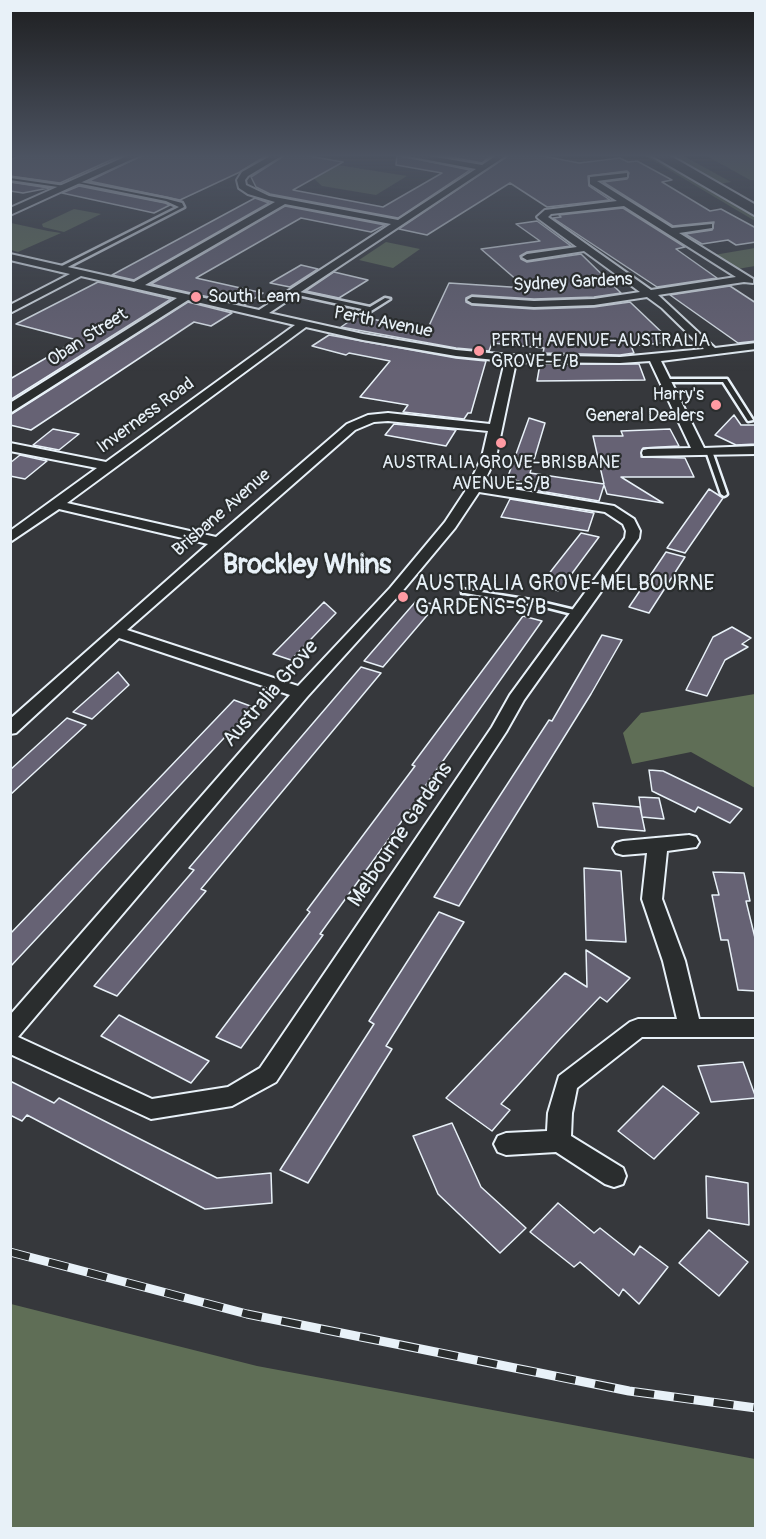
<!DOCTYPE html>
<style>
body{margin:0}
#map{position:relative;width:766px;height:1539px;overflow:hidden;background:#36383c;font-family:Pangolin,sans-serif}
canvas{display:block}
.frame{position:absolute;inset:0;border:12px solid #e8f1f8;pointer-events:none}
</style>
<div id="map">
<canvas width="766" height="1539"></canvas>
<div class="frame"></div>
</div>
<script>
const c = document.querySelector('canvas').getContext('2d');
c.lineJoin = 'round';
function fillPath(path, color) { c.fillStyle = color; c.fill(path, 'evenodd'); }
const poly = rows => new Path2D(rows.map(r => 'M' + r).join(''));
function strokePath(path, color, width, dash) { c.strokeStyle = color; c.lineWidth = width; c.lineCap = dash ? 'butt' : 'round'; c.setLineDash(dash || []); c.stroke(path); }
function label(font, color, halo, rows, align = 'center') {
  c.font = font + ' Pangolin,sans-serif'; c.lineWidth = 4.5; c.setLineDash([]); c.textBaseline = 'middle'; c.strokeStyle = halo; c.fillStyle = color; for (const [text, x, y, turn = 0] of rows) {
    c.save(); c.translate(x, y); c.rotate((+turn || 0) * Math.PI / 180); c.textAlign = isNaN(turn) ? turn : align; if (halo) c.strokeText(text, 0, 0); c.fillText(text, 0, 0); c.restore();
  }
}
fillPath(poly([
 [644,155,652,155,687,175,755,216,755,221],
 [668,155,682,155,731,182,719,184],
 [705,155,750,155,755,158,755,180,750,180],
 [332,164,407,176,376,195,322,186,311,176],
 [74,209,101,214,64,232,43,227,42,224],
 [11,223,48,231,61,233,18,252,11,250],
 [386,242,420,249,393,268,359,260],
 [755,248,755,266,737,269,714,255],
 [755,694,755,788,691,752,632,764,623,733,641,713],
 [11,1304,257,1366,755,1459,755,1528,11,1528]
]), '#5f6e56');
const building = poly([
 [21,155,122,155,60,183,10,176,10,160,21,155],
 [143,155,267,155,240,172,180,200,89,181,143,155],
 [285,155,303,155,343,162,293,190,383,207,442,173,396,165,397,155,470,170,398,218,270,194,256,187,251,177,285,155],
 [440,155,492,155,482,163,440,155],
 [509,155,538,155,579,163,620,158,628,162,637,161,672,180,662,182,710,211,721,209,756,228,756,242,736,245,728,240,702,244,685,234,712,230,714,222,673,226,603,182,627,179,629,173,627,171,588,176,589,186,610,200,547,207,510,183,427,235,399,229,509,155],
 [10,182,49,188,23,193,10,191,10,182],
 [79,186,165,203,170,205,154,213,62,193,79,186],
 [255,198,269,203,134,280,112,275,255,198],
 [285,206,385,225,371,232,301,218,196,278,263,293,244,305,151,284,285,206],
 [623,208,685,247,676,249,717,278,657,287,553,218,561,217,559,215,623,208],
 [537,221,571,246,527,252,520,256,521,259,527,262,581,254,621,293,594,297,534,299,472,295,466,298,466,302,472,305,534,309,594,307,630,302,672,342,631,346,634,353,620,355,543,353,544,348,492,343,489,351,456,348,341,327,357,316,427,330,449,283,526,288,481,249,540,241,516,224,537,221],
 [301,265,318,269,290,287,270,283,301,265],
 [334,272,368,280,339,298,306,291,334,272],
 [98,282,171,299,10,400,10,379,77,340,16,324,98,282],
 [730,286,756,303,756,341,738,343,670,295,730,286],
 [188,302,232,313,211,326,194,322,31,430,10,425,10,415,188,302],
 [329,335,456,358,486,361,471,413,468,413,464,419,403,412,408,405,360,397,390,361,349,353,346,355,312,346,329,335],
 [540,364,639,364,645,380,537,381,540,364],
 [734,415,741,425,756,425,756,444,736,445,715,435,734,415],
 [529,418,545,423,530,473,604,484,593,436,623,436,621,431,670,429,679,446,643,448,641,457,685,458,694,477,621,477,663,503,607,494,604,485,599,501,516,487,519,481,507,479,529,418],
 [394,424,456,430,446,446,385,435,394,424],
 [53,429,79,434,59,450,33,445,53,429],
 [20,455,47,461,25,479,10,476,10,463,20,455],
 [709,489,723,498,685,553,667,548,709,489],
 [510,499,594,513,588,531,501,517,510,499],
 [581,533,599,537,559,591,540,585,581,533],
 [666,552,685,557,649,613,629,607,666,552],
 [417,600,436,605,383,667,364,661,417,600],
 [324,602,336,613,291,660,273,654,324,602],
 [523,616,542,621,426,785,428,785,320,934,323,935,241,1048,216,1037,310,912,307,910,415,766,412,765,523,616],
 [732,627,751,638,742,644,748,647,725,660,707,696,686,690,713,637,732,627],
 [602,635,622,640,591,694,459,906,434,897,549,720,552,721,602,635],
 [361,667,381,673,201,889,206,891,117,996,94,986,194,870,189,868,361,667],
 [118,672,129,685,92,719,73,712,118,672],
 [234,700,253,707,10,967,10,934,234,700],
 [67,718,86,725,10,795,10,770,67,718],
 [649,770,663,771,742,809,730,823,698,807,695,812,652,791,649,770],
 [639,797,659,798,664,819,642,817,639,797],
 [593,803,640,807,645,831,598,827,593,803],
 [584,868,621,871,626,942,586,940,584,868],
 [713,872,744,873,750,901,746,901,756,942,756,991,738,990,728,940,721,940,712,895,719,895,713,872],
 [439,912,464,922,386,1046,392,1049,308,1183,280,1170,374,1024,369,1021,439,912],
 [586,950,630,978,607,1002,600,997,559,1040,501,1104,510,1110,492,1131,446,1098,565,973,587,987,586,950],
 [119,1015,209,1061,191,1083,101,1036,119,1015],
 [743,1062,756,1098,711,1102,698,1066,743,1062],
 [10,1081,54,1103,59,1098,217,1178,271,1173,272,1203,205,1209,27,1115,22,1121,10,1115,10,1081],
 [663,1086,699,1113,654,1159,618,1131,663,1086],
 [452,1123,481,1187,526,1228,500,1253,438,1194,413,1136,452,1123],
 [706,1176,748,1183,749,1225,707,1218,706,1176],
 [558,1203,594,1233,600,1228,634,1255,640,1246,668,1267,639,1304,623,1289,619,1296,580,1262,574,1267,530,1232,558,1203],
 [709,1230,748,1262,719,1296,679,1263,709,1230]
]);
fillPath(building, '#666274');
strokePath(building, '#e8f1f8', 1.5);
const service = poly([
 [10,178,65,186,67,187,65,188,10,180,10,178],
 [75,181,167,199,182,203,184,207,60,271,57,269,58,268,179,207,166,201,77,183,75,181],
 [295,291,370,307,385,298,390,299,371,311,293,294,293,292,295,291],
 [665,379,727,379,753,420,748,421,723,382,663,382,662,381,665,379],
 [709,449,712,451,727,494,726,495,724,496,721,494,706,451,709,449],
 [462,589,537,601,579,611,580,613,576,615,537,605,465,593,462,593,462,589]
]);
const minor = poly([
 [129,155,141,155,10,215,10,208,129,155],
 [272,155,283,155,248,176,245,180,246,185,269,196,398,220,476,169,402,155,424,155,482,165,497,155,507,155,269,313,363,334,456,350,511,355,620,357,704,349,662,308,647,297,594,305,534,307,472,303,467,300,472,297,534,301,594,299,640,292,584,251,527,260,522,257,527,254,577,247,539,219,537,217,545,210,617,201,590,184,590,177,627,173,627,177,597,181,672,228,712,224,712,228,679,233,753,279,753,283,744,282,658,295,715,348,756,343,756,349,661,361,704,448,756,446,756,454,643,456,642,453,643,450,648,449,691,448,650,361,620,363,516,362,496,457,483,484,614,506,634,519,640,531,639,538,524,700,506,732,276,1082,232,1106,151,1119,10,1054,10,1015,290,695,119,638,16,733,10,734,10,719,208,544,59,509,10,542,10,531,97,468,10,451,10,443,106,462,295,325,188,300,10,413,10,403,177,298,81,276,10,313,10,305,70,274,10,260,10,254,134,282,275,202,248,194,239,188,237,180,242,172,272,155],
 [285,204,391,224,259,310,145,285,285,204],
 [624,206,736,277,651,290,548,217,551,214,624,206],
 [306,327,363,340,456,356,505,361,490,424,388,413,368,415,347,424,216,537,67,503,306,327],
 [388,421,488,431,482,457,468,487,445,522,390,588,298,686,127,630,355,430,374,422,388,421],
 [479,492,605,512,623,524,626,531,625,538,510,695,492,727,260,1068,228,1087,152,1099,18,1037,307,697,400,594,455,528,479,492],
 [689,835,696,837,699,842,696,847,667,851,662,899,685,961,699,1019,756,1019,756,1037,642,1037,577,1088,572,1113,571,1136,623,1168,626,1176,623,1184,614,1187,605,1184,556,1152,506,1155,498,1152,494,1144,498,1136,506,1133,547,1131,548,1113,559,1076,630,1022,638,1019,677,1019,663,961,642,899,647,853,623,855,616,853,613,848,616,843,623,841,689,835]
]);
const trunk = poly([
 [651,155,669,155,756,205,756,216,651,155]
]);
strokePath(service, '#e8f1f8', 5);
strokePath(minor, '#e8f1f8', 4);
strokePath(trunk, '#e8f1f8', 4);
fillPath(service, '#2a2d2e');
fillPath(minor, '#2a2d2e');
fillPath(trunk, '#2a2d2e');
const rail = poly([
 [10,1252,247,1314,629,1391,756,1408]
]);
strokePath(rail, '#e8f1f8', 9);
strokePath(rail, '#2a2d2e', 7, [20]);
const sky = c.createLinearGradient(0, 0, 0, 371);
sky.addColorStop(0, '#1e1f21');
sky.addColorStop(0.42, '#4c5361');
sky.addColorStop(1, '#4c536100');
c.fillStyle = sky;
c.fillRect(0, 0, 766, 371);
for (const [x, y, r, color] of [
 [196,297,6,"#ff9aa2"],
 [479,351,6,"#ff9aa2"],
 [716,405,6,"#ff9aa2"],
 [501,443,6,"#ff9aa2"],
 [403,597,6,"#ff9aa2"]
]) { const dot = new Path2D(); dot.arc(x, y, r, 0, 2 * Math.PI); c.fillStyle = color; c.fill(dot); strokePath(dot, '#2a2d2e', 2); }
label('18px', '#e8f1f8', '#2a2d2e', [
 ["Sydney Gardens",573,283,-3],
 ["Perth Avenue",383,323,11],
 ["Oban Street",88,338,-33],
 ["Inverness Road",146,416,-36],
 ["Brisbane Avenue",222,513,-41]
]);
label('18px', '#e8f1f8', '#2a2d2e', [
 ["South Leam",208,297],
 ["PERTH AVENUE-AUSTRALIA",491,341],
 ["GROVE-E/B",491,362],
 ["Harry's",704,395,"right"],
 ["General Dealers",704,416,"right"],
 ["AUSTRALIA GROVE-BRISBANE",501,463,"center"],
 ["AVENUE-S/B",501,484,"center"]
], 'left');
label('21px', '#e8f1f8', '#2a2d2e', [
 ["AUSTRALIA GROVE-MELBOURNE",415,585],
 ["GARDENS-S/B",415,609]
], 'left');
label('21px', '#e8f1f8', '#2a2d2e', [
 ["Australia Grove",271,694,-49],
 ["Melbourne Gardens",401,835,-56]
]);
label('bold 27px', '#e8f1f8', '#2a2d2e', [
 ["Brockley Whins",307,566]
]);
</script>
